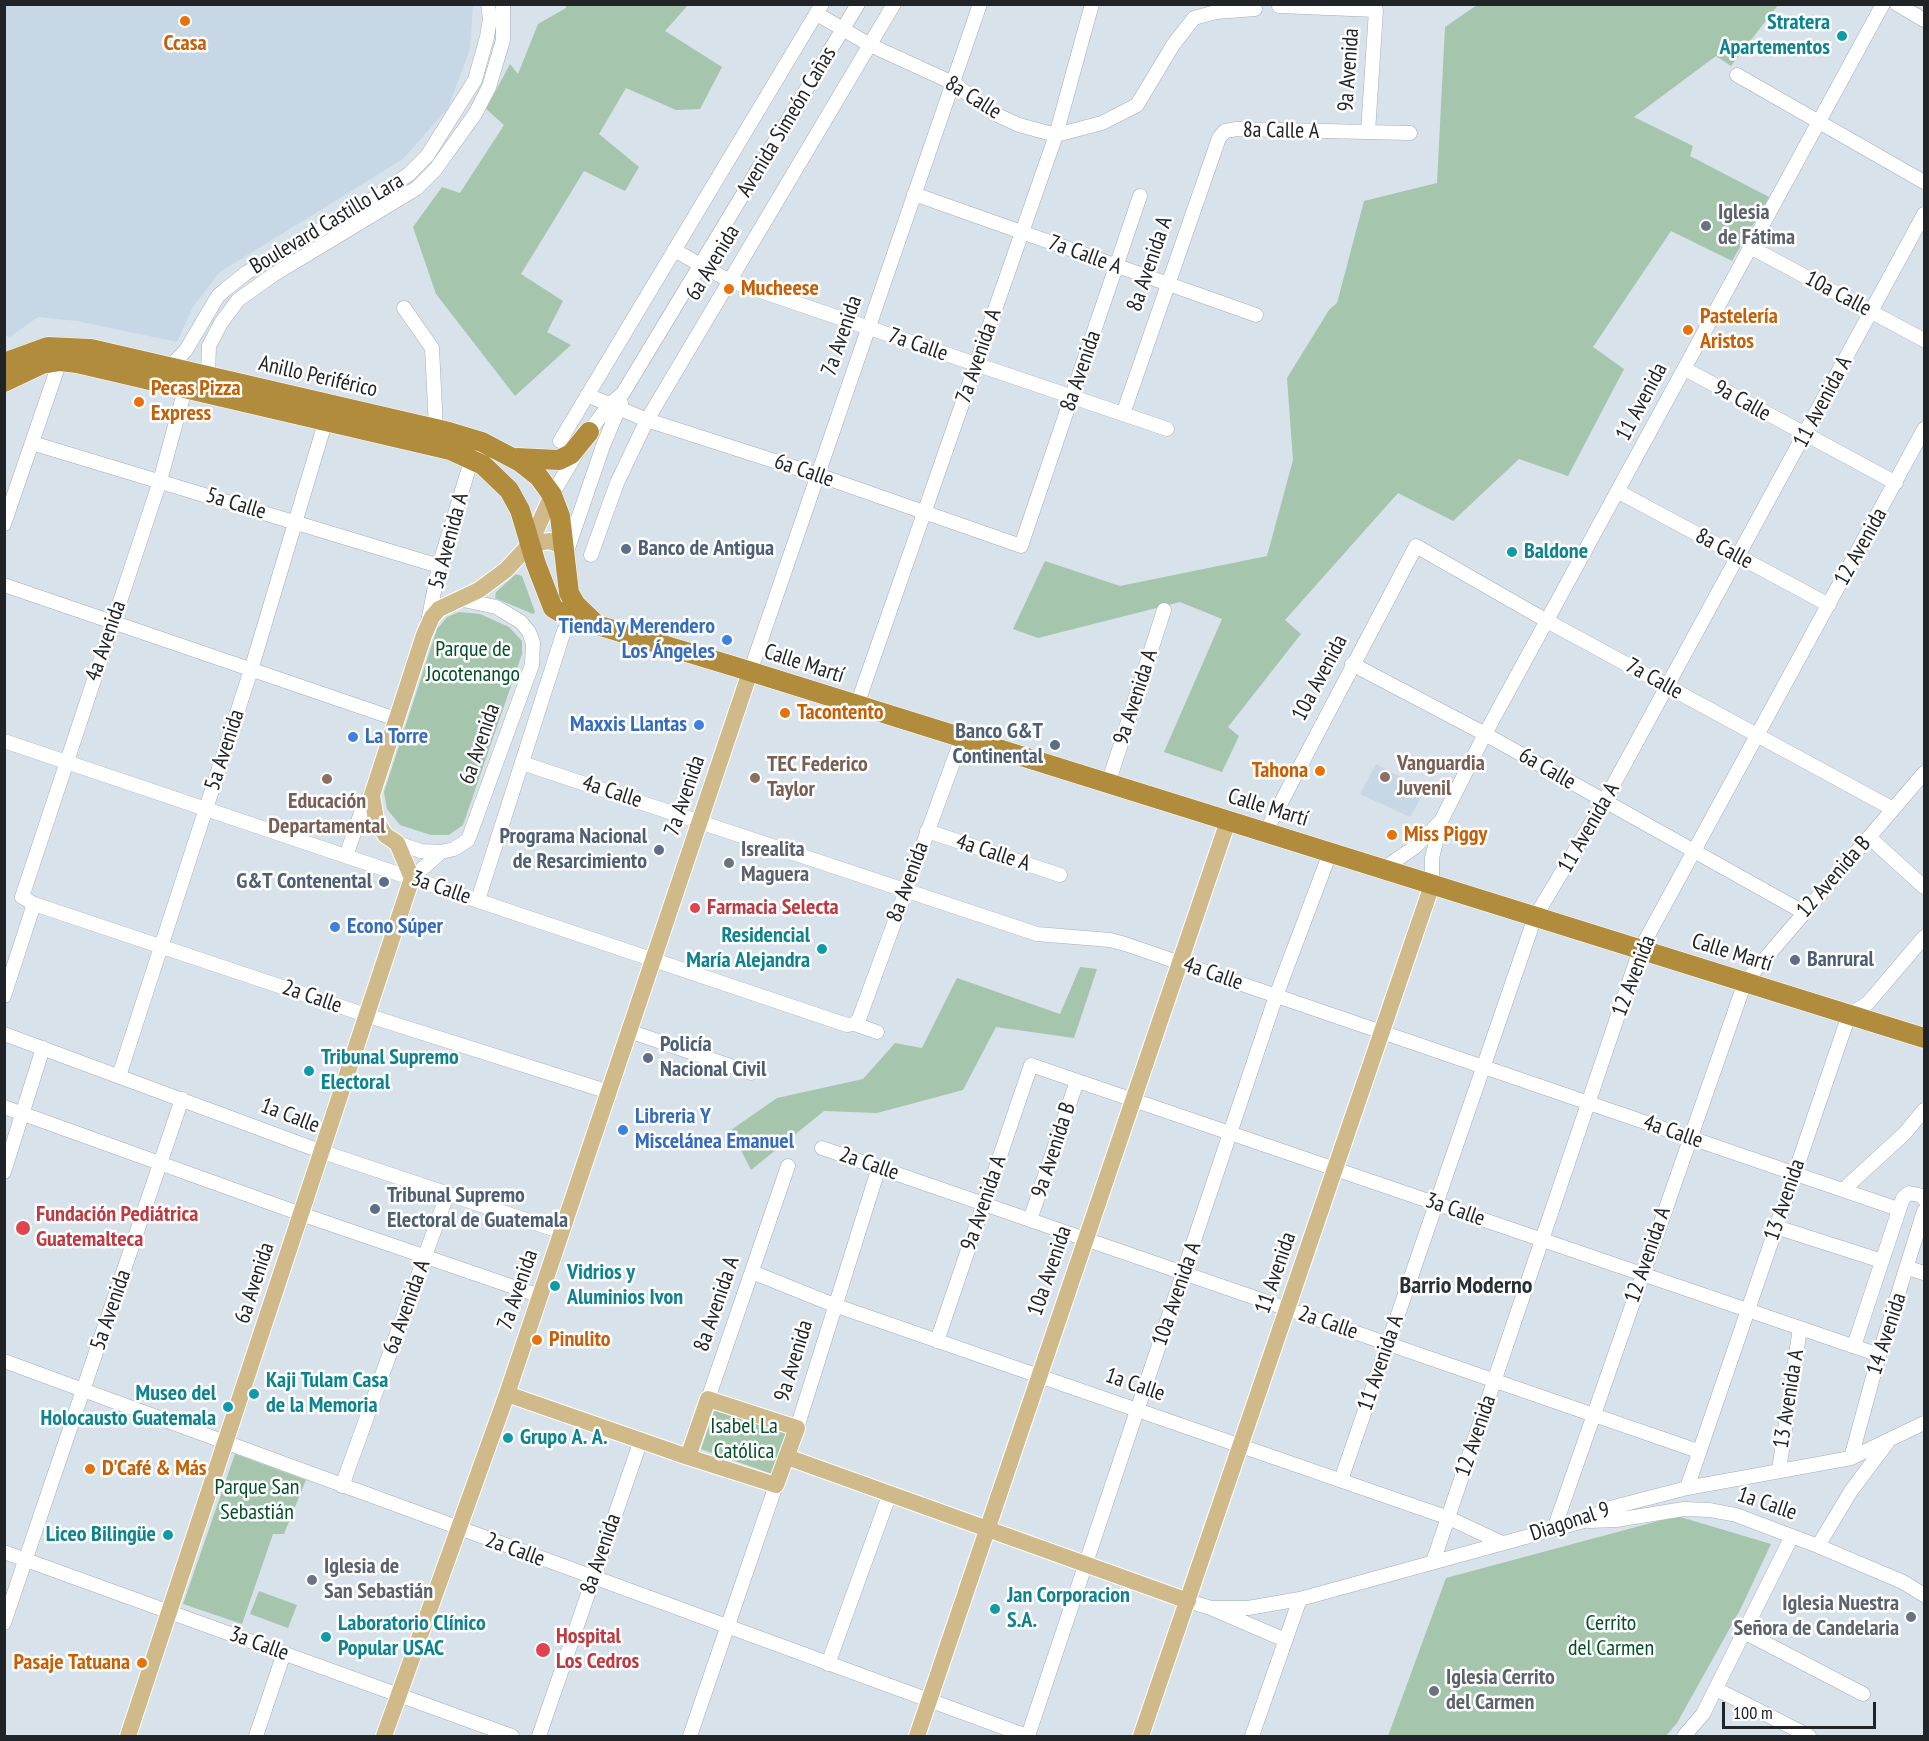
<!DOCTYPE html>
<meta charset="utf-8">
<style>
body{margin:0}
#map{position:relative;width:1929px;height:1741px;overflow:hidden;background:#d8e2eb;font-family:"PT Sans Narrow",sans-serif}
canvas{display:block}
.frame{position:absolute;inset:0;border:6px solid #202427;pointer-events:none}
.scale{position:absolute;left:1722px;top:1702px;width:154px;height:27px;box-sizing:border-box;border:3px solid #202427;border-top:0;padding-left:8px;font-size:18px;line-height:21px;white-space:nowrap;color:#202427;-webkit-text-stroke:4px #fff;paint-order:stroke}
</style>
<div id="map">
<canvas width="1929" height="1741"></canvas>
<div class="frame"></div>
<div class="scale">100 m</div>
</div>
<script>
const c = document.querySelector('canvas').getContext('2d');
c.lineJoin = 'round';
function fillPath(path, color) { c.fillStyle = color; c.fill(path, 'evenodd'); }
const poly = rows => new Path2D(rows.map(r => 'M' + r).join(''));
function strokePath(path, color, width, dash) { c.strokeStyle = color; c.lineWidth = width; c.lineCap = dash ? 'butt' : 'round'; c.setLineDash(dash || []); c.stroke(path); }
function label(font, color, halo, rows, align = 'center') {
  c.font = font + ' "PT Sans Narrow",sans-serif'; c.lineWidth = 5; c.setLineDash([]); c.textBaseline = 'middle'; c.strokeStyle = halo; c.fillStyle = color; for (const [text, x, y, turn = 0] of rows) {
    c.save(); c.translate(x, y); c.rotate((+turn || 0) * Math.PI / 180); c.textAlign = isNaN(turn) ? turn : align; if (halo) c.strokeText(text, 0, 0); c.fillText(text, 0, 0); c.restore();
  }
}
fillPath(poly([
 [5,4,473,4,473,5,470,49,448,108,403,159,220,272,193,307,177,342,77,321,38,317,10,337,5,335],
 [1376,764,1425,790,1410,817,1360,794]
]), '#c7d7e5');
fillPath(poly([
 [566,5,688,5,665,31,722,67,700,109,676,110,626,88,599,134,639,167,625,191,584,171,521,274,563,301,547,332,571,345,515,396,436,294,413,227,442,187,460,193,504,125,486,109,510,64,518,74,538,24,566,8],
 [1477,5,1778,5,1731,66,1716,56,1634,117,1693,146,1690,156,1769,197,1732,261,1671,231,1593,347,1624,369,1568,476,1519,459,1453,521,1398,493,1285,620,1301,634,1228,727,1239,736,1222,772,1164,752,1222,619,1180,602,1038,638,1013,629,1045,561,1120,586,1267,556,1293,460,1287,378,1329,310,1337,303,1364,201,1437,183,1445,27],
 [516,574,522,576,535,612,533,614,495,598,496,592],
 [459,612,480,614,509,627,522,641,522,654,463,825,449,835,431,835,400,825,387,809,384,792,437,629,447,617],
 [1080,967,1097,969,1074,1038,996,1027,963,1090,877,1113,824,1111,751,1170,731,1130,777,1098,863,1079,895,1043,922,1048,957,978,1060,1014],
 [716,1406,787,1431,772,1474,701,1449],
 [235,1454,306,1480,284,1534,273,1534,242,1624,183,1604],
 [1677,1516,1771,1544,1740,1610,1677,1723,1666,1736,1388,1736,1446,1578],
 [259,1591,297,1605,288,1628,250,1614]
]), '#a5c5ad');
const minor = poly([
 [1897,4,1924,20],
 [1279,6,1376,10,1368,132],
 [817,14,870,45,953,83,995,114,1019,125,1056,135,1102,123,1137,105,1173,45,1194,18,1216,12,1255,9],
 [1737,75,1924,182],
 [914,194,1256,315],
 [1752,248,1924,340],
 [674,250,728,280,1167,429],
 [404,308,432,348,436,429],
 [170,367,186,350,218,296,226,289,246,273,376,197,409,174,427,156,475,80,487,37,490,19,488,4],
 [1685,369,1896,483],
 [208,375,209,346,221,323,238,300,273,275,417,188,435,170,475,114,489,87,503,40,503,4],
 [185,389,160,481,22,897,34,904,366,1015,609,1092],
 [587,395,647,420,818,475,1021,546,1140,196],
 [1123,414,1219,138,1225,131,1237,129,1410,133],
 [560,441,822,4],
 [32,443,439,566],
 [1619,492,1829,605],
 [552,495,589,432,609,405,623,393,858,4],
 [4,524,60,361],
 [567,551,603,446,621,403],
 [591,555,617,483,647,420,894,4],
 [4,585,396,719],
 [428,622,439,566,472,458],
 [1352,664,1485,734,1803,912],
 [750,672,980,4],
 [857,705,1056,135,1092,4],
 [4,741,847,1025,854,1024,877,1032],
 [522,763,1037,934,1110,940,1125,944,1898,1209],
 [1108,784,1164,610],
 [927,831,1060,875],
 [1265,833,1416,546,1547,621,1893,809],
 [1869,837,1924,887],
 [397,843,421,851,441,852,454,849,468,840,532,665,533,643,529,632,521,622,496,607,459,599],
 [346,856,364,804,373,790],
 [1383,869,1415,847,1440,822],
 [412,878,441,852],
 [1432,885,1432,858,1441,821,1485,734,1883,4],
 [478,900,564,631],
 [4,996,34,904],
 [854,1024,859,1019,962,738],
 [629,1031,751,1073],
 [4,1034,320,1151,562,1232],
 [119,1076,251,670,325,423],
 [4,1107,301,1214,540,1296],
 [822,1148,1698,1451],
 [4,1172,43,1048],
 [1843,1190,1905,1133,1924,1110],
 [1030,1220,1077,1081],
 [1776,1227,1882,1261],
 [1908,1268,1924,1273],
 [752,1272,834,1305,1449,1518,1502,1543],
 [937,1341,1031,1065,1879,1355],
 [1854,1346,1903,1198,1909,1193,1923,1196,1924,1199],
 [4,1361,1027,1736],
 [708,1399,788,1166],
 [797,1428,879,1167],
 [1851,1458,1879,1355,1924,1211],
 [1779,1470,1800,1328],
 [1341,1480,1535,917,1604,802,1924,214],
 [342,1486,447,1195],
 [1687,1488,1849,1015,1868,1003,1924,937],
 [1589,1521,1616,1520,1684,1509,1710,1510,1736,1515,1818,1546,1903,1582,1924,1595],
 [1554,1529,1745,982,1924,773],
 [1818,1546,1851,1491,1887,1443],
 [4,1552,512,1736],
 [1433,1562,1640,950,1924,429],
 [1188,1601,1211,1608,1285,1640],
 [1211,1608,1248,1608,1300,1599,1584,1521,1610,1508,1687,1488,1851,1458,1924,1423],
 [4,1623,182,1099],
 [1744,1632,1863,1694],
 [828,1664,890,1493],
 [1716,1689,1809,1736],
 [256,1736,284,1653],
 [539,1736,641,1440],
 [690,1736,776,1485],
 [1028,1736,1276,996,1330,853],
 [1252,1736,1300,1599],
 [1684,1736,1703,1714,1792,1536]
]);
const major = poly([
 [530,544,550,541,562,546],
 [507,1394,688,1457,776,1485,797,1428,708,1399,688,1457],
 [787,1457,1188,1601],
 [128,1736,412,878,397,843,385,835,376,820,372,795,424,635,432,617,439,609,479,590,506,570,530,544,552,495],
 [384,1736,507,1394,750,672],
 [917,1736,1228,821],
 [1141,1736,1432,885]
]);
const highway = poly([
 [4,363,48,347,91,349,449,432,482,442,520,462,539,477,552,495,560,516,569,593,576,605,597,625],
 [4,382,42,364,60,361,77,363,450,450,483,465,509,490,520,510,536,564,553,608,580,624,597,625,736,667,1924,1038],
 [517,458,559,460,571,454,589,432]
]);
strokePath(minor, '#a5aeb7', 15);
strokePath(major, '#fff', 18);
strokePath(highway, '#fff', 21);
strokePath(minor, '#fff', 14);
strokePath(major, '#d0ba8a', 16);
strokePath(highway, '#b08c3c', 20);
for (const [x, y, r, color] of [
 [185,21,6,"#e8710a"],
 [1842,36,6,"#0f9aa8"],
 [1706,226,6,"#6b7280"],
 [729,289,6,"#e8710a"],
 [1688,330,6,"#e8710a"],
 [139,402,6,"#e8710a"],
 [626,549,6,"#5c6f8a"],
 [1512,552,6,"#0f9aa8"],
 [727,640,6,"#3f7fe0"],
 [785,713,6,"#e8710a"],
 [699,725,6,"#3f7fe0"],
 [353,737,6,"#3f7fe0"],
 [1055,745,6,"#5c6f8a"],
 [1320,771,6,"#e8710a"],
 [1385,777,6,"#8d6e63"],
 [755,778,6,"#8d6e63"],
 [327,779,6,"#8d6e63"],
 [1392,835,6,"#e8710a"],
 [659,850,6,"#5c6f8a"],
 [729,863,6,"#6b7280"],
 [384,882,6,"#5c6f8a"],
 [695,908,6,"#e0444e"],
 [335,927,6,"#3f7fe0"],
 [822,949,6,"#0f9aa8"],
 [1795,960,6,"#5c6f8a"],
 [648,1058,6,"#5c6f8a"],
 [309,1071,6,"#0f9aa8"],
 [623,1130,6,"#3f7fe0"],
 [375,1209,6,"#5c6f8a"],
 [23,1228,8,"#e0444e"],
 [555,1286,6,"#0f9aa8"],
 [537,1340,6,"#e8710a"],
 [254,1394,6,"#0f9aa8"],
 [228,1407,6,"#0f9aa8"],
 [508,1438,6,"#0f9aa8"],
 [90,1469,6,"#e8710a"],
 [168,1535,6,"#0f9aa8"],
 [312,1580,6,"#6b7280"],
 [995,1609,6,"#0f9aa8"],
 [1911,1617,6,"#6b7280"],
 [326,1637,6,"#0f9aa8"],
 [543,1650,8,"#e0444e"],
 [142,1663,6,"#e8710a"],
 [1434,1691,6,"#6b7280"]
]) { const dot = new Path2D(); dot.arc(x, y, r, 0, 2 * Math.PI); c.fillStyle = color; c.fill(dot); strokePath(dot, '#fff', 2); }
label('bold 22px', '#0d838f', '#fff', [
 ["Stratera",1830,23,"right"],
 ["Apartementos",1830,48,"right"],
 ["Baldone",1524,552],
 ["Residencial",810,936,"right"],
 ["María Alejandra",810,961,"right"],
 ["Tribunal Supremo",321,1058],
 ["Electoral",321,1083],
 ["Vidrios y",567,1273],
 ["Aluminios Ivon",567,1298],
 ["Kaji Tulam Casa",266,1381],
 ["de la Memoria",266,1406],
 ["Museo del",216,1394,"right"],
 ["Holocausto Guatemala",216,1419,"right"],
 ["Grupo A. A.",520,1438],
 ["Liceo Bilingüe",156,1535,"right"],
 ["Jan Corporacion",1007,1596],
 ["S.A.",1007,1621],
 ["Laboratorio Clínico",338,1624],
 ["Popular USAC",338,1649]
], 'left');
label('bold 22px', '#c56008', '#fff', [
 ["Ccasa",185,44,"center"],
 ["Mucheese",741,289],
 ["Pastelería",1700,317],
 ["Aristos",1700,342],
 ["Pecas Pizza",151,389],
 ["Express",151,414],
 ["Tacontento",797,713],
 ["Tahona",1308,771,"right"],
 ["Miss Piggy",1404,835],
 ["Pinulito",549,1340],
 ["D'Café & Más",102,1469],
 ["Pasaje Tatuana",130,1663,"right"]
], 'left');
label('22px', '#202427', '#fff', [
 ["9a Avenida",1349,70,-86],
 ["8a Calle",973,98,32],
 ["Avenida Simeón Cañas",787,122,-59],
 ["8a Calle A",1281,131,1],
 ["Boulevard Castillo Lara",327,224,-31],
 ["7a Calle A",1085,255,20],
 ["6a Avenida",713,263,-59],
 ["8a Avenida A",1150,264,-71],
 ["10a Calle",1838,294,28],
 ["7a Avenida",842,336,-71],
 ["7a Calle",918,345,19],
 ["7a Avenida A",979,356,-71],
 ["8a Avenida",1081,371,-71],
 ["Anillo Periférico",318,377,13],
 ["9a Calle",1742,401,29],
 ["11 Avenida",1642,402,-62],
 ["11 Avenida A",1823,402,-62],
 ["6a Calle",804,471,19],
 ["5a Calle",236,504,17],
 ["5a Avenida A",449,541,-75],
 ["12 Avenida",1861,547,-61],
 ["8a Calle",1724,549,28],
 ["4a Avenida",106,641,-71],
 ["Calle Martí",804,664,18],
 ["10a Avenida",1320,678,-62],
 ["7a Calle",1654,679,29],
 ["9a Avenida A",1136,697,-72],
 ["6a Avenida",480,744,-71],
 ["5a Avenida",225,750,-72],
 ["6a Calle",1547,769,30],
 ["4a Calle",612,792,18],
 ["7a Avenida",685,796,-71],
 ["Calle Martí",1268,808,17],
 ["11 Avenida A",1589,828,-60],
 ["4a Calle A",993,853,18],
 ["12 Avenida B",1834,877,-49],
 ["8a Avenida",908,882,-70],
 ["3a Calle",441,888,19],
 ["Calle Martí",1732,953,17],
 ["4a Calle",1213,974,19],
 ["12 Avenida",1634,976,-69],
 ["2a Calle",312,997,19],
 ["1a Calle",290,1116,21],
 ["4a Calle",1673,1132,19],
 ["9a Avenida B",1054,1150,-72],
 ["2a Calle",869,1164,19],
 ["13 Avenida",1785,1200,-71],
 ["9a Avenida A",984,1203,-71],
 ["3a Calle",1455,1210,19],
 ["12 Avenida A",1648,1255,-71],
 ["10a Avenida",1050,1271,-71],
 ["11 Avenida",1276,1273,-71],
 ["6a Avenida",255,1283,-72],
 ["7a Avenida",518,1290,-71],
 ["10a Avenida A",1177,1294,-71],
 ["8a Avenida A",717,1304,-71],
 ["6a Avenida A",407,1307,-70],
 ["5a Avenida",111,1310,-71],
 ["2a Calle",1328,1323,19],
 ["14 Avenida",1887,1334,-72],
 ["9a Avenida",794,1361,-73],
 ["11 Avenida A",1381,1363,-71],
 ["1a Calle",1135,1385,19],
 ["13 Avenida A",1789,1399,-81],
 ["12 Avenida",1476,1436,-71],
 ["1a Calle",1767,1504,19],
 ["Diagonal 9",1570,1522,-18],
 ["2a Calle",515,1550,20],
 ["8a Avenida",601,1554,-71],
 ["3a Calle",259,1644,20]
]);
label('bold 22px', '#5b616d', '#fff', [
 ["Iglesia",1718,213],
 ["de Fátima",1718,238],
 ["Isrealita",741,850],
 ["Maguera",741,875],
 ["Iglesia de",324,1567],
 ["San Sebastián",324,1592],
 ["Iglesia Nuestra",1899,1604,"right"],
 ["Señora de Candelaria",1899,1629,"right"],
 ["Iglesia Cerrito",1446,1678],
 ["del Carmen",1446,1703]
], 'left');
label('bold 22px', '#4e5e75', '#fff', [
 ["Banco de Antigua",638,549],
 ["Banco G&T",1043,732,"right"],
 ["Continental",1043,757,"right"],
 ["Programa Nacional",647,837,"right"],
 ["de Resarcimiento",647,862,"right"],
 ["G&T Contenental",372,882,"right"],
 ["Banrural",1807,960],
 ["Policía",660,1045],
 ["Nacional Civil",660,1070],
 ["Tribunal Supremo",387,1196],
 ["Electoral de Guatemala",387,1221]
], 'left');
label('bold 22px', '#366cbe', '#fff', [
 ["Tienda y Merendero",715,627,"right"],
 ["Los Ángeles",715,652,"right"],
 ["Maxxis Llantas",687,725,"right"],
 ["La Torre",365,737],
 ["Econo Súper",347,927],
 ["Libreria Y",635,1117],
 ["Miscelánea Emanuel",635,1142]
], 'left');
label('22px', '#004f28', '#fff', [
 ["Parque de",473,650],
 ["Jocotenango",473,675],
 ["Isabel La",744,1427],
 ["Católica",744,1452],
 ["Parque San",257,1488],
 ["Sebastián",257,1513],
 ["Cerrito",1611,1624],
 ["del Carmen",1611,1649]
]);
label('bold 22px', '#785e54', '#fff', [
 ["Vanguardia",1397,764],
 ["Juvenil",1397,789],
 ["TEC Federico",767,765],
 ["Taylor",767,790],
 ["Educación",327,802,"center"],
 ["Departamental",327,827,"center"]
], 'left');
label('bold 22px', '#be3a42', '#fff', [
 ["Farmacia Selecta",707,908],
 ["Fundación Pediátrica",36,1215],
 ["Guatemalteca",36,1240],
 ["Hospital",556,1637],
 ["Los Cedros",556,1662]
], 'left');
label('bold 24px', '#283037', '#fff', [
 ["Barrio Moderno",1466,1286]
]);
</script>
